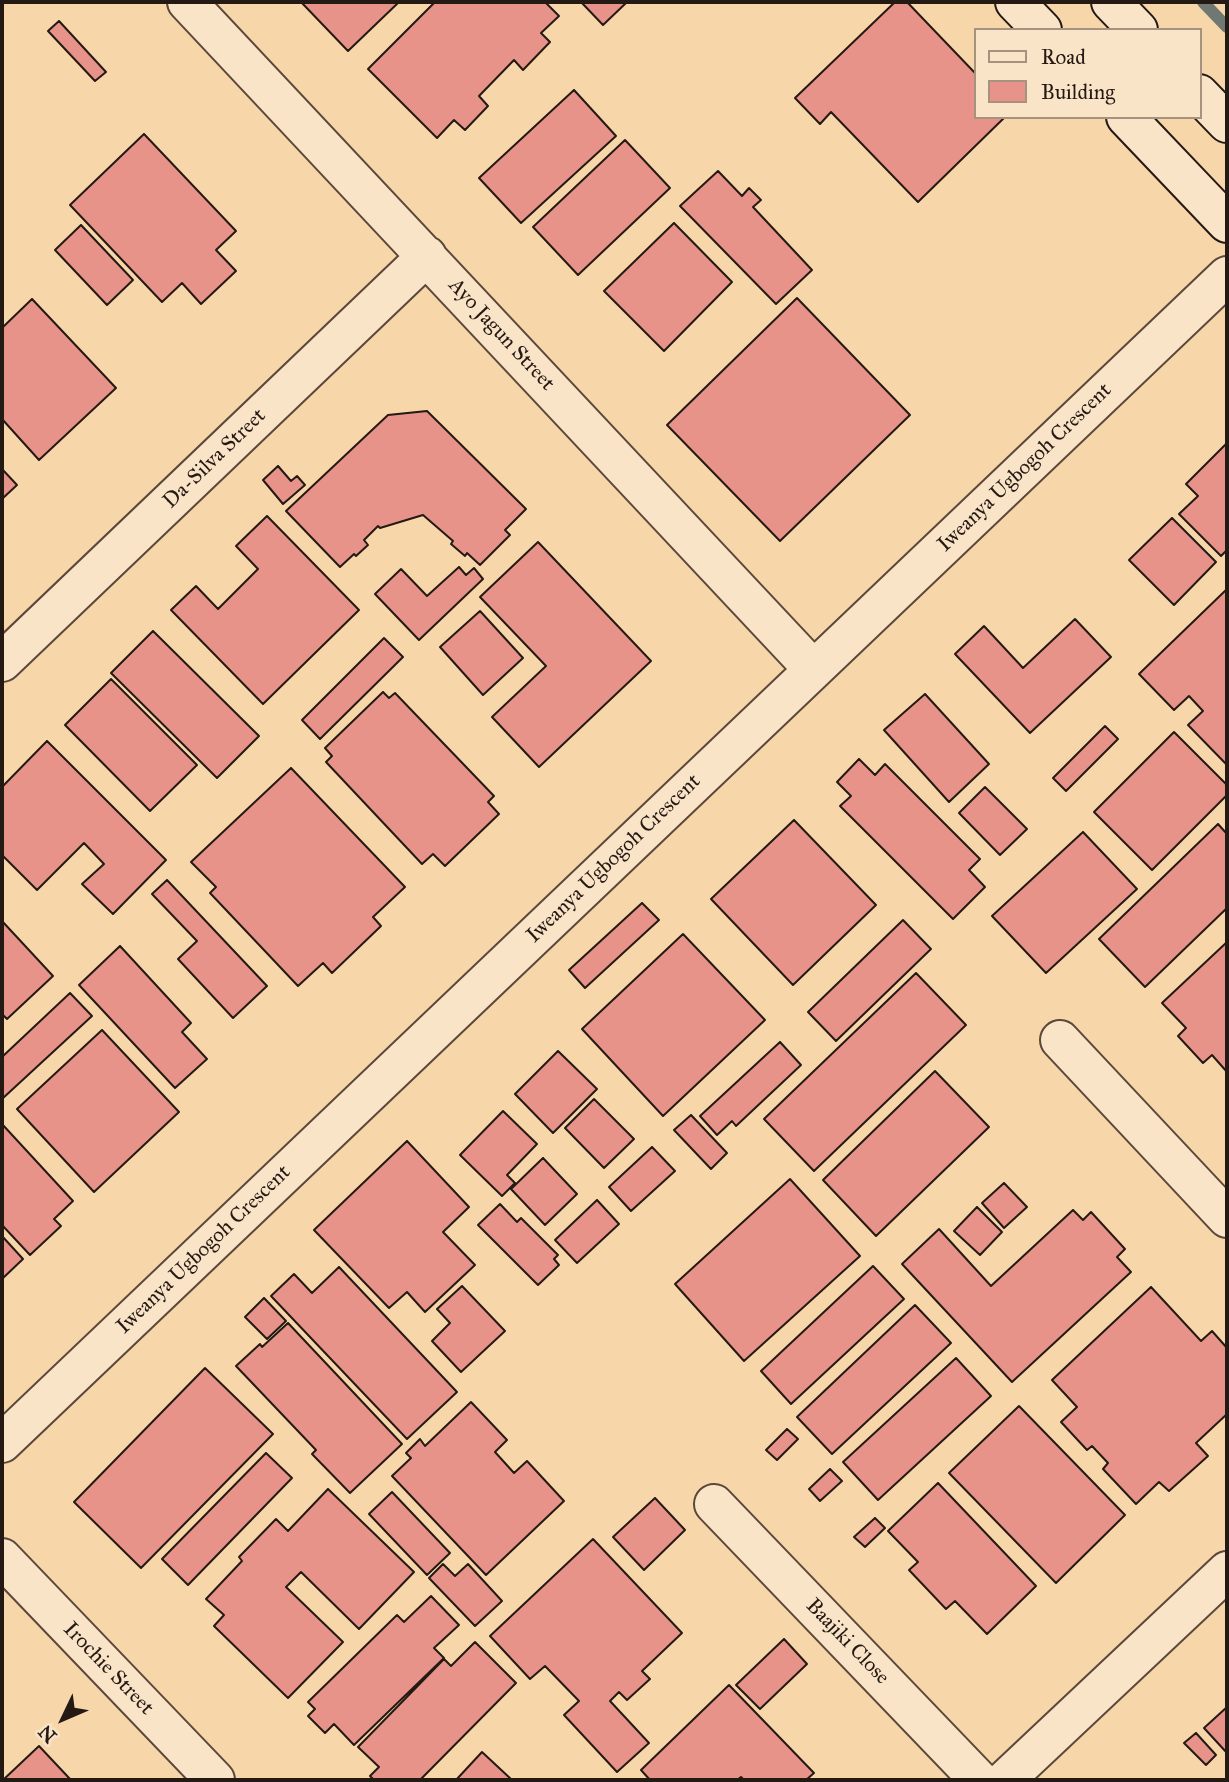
<!DOCTYPE html>
<style>
body{margin:0}
#map{position:relative;width:1229px;height:1782px;overflow:hidden;background:#f7d6aa;font-family:"IM FELL Great Primer",serif}
canvas{display:block}
.frame{position:absolute;inset:0;border:4px solid #251914;pointer-events:none}
.legend{position:absolute;left:974px;top:28px;width:228px;height:91px;box-sizing:border-box;background:#fae4c8;border:2px solid #a59380;margin:0;padding:9px 12px;list-style:none;font-size:21px;color:#251914}
.legend li{display:flex;align-items:center;gap:14px;height:35px}
.legend b{width:35px;border:2px solid #a59380}
.north{position:absolute;left:28px;top:1684px;width:70px;height:70px;-webkit-text-stroke:5px #fae4c8;paint-order:stroke;rotate:226deg;font-size:19px;font-weight:700;line-height:28px;text-align:center;color:#251914}
.north::after{content:'';display:block;margin:auto;width:24px;height:32px;background:#251914;clip-path:polygon(50% 0,100% 100%,50% 72%,0 100%)}
</style>
<div id="map">
<canvas width="1229" height="1782"></canvas>
<div class="frame"></div>
<ul class="legend">
<li><b style="height:9px;background:#fae4c8"></b>Road</li>
<li><b style="height:19px;background:#e79389"></b>Building</li>
</ul>
<div class="north">N</div>
</div>
<script>
const c = document.querySelector('canvas').getContext('2d');
c.lineJoin = 'round';
const poly = rows => new Path2D(rows.map(r => 'M' + r).join(''));
function strokePath(path, color, width, dash) { c.strokeStyle = color; c.lineWidth = width; c.lineCap = dash ? 'butt' : 'round'; c.setLineDash(dash || []); c.stroke(path); }
function fillPath(path, color) { c.fillStyle = color; c.fill(path, 'evenodd'); }
function label(font, color, halo, rows, align = 'center') {
  c.font = font + ' "IM FELL Great Primer",serif'; c.lineWidth = 6; c.setLineDash([]); c.textBaseline = 'middle'; c.strokeStyle = halo; c.fillStyle = color; for (const [text, x, y, turn = 0] of rows) {
    c.save(); c.translate(x, y); c.rotate((+turn || 0) * Math.PI / 180); c.textAlign = isNaN(turn) ? turn : align; if (halo) c.strokeText(text, 0, 0); c.fillText(text, 0, 0); c.restore();
  }
}
strokePath(poly([
 [1203,2,1227,27]
]), '#6f7873', 12);
const building = poly([
 [301,2,399,2,348,51,301,2],
 [435,2,545,2,559,16,541,33,550,42,523,70,514,60,479,96,488,106,465,130,454,120,437,138,368,69,435,2],
 [581,2,625,2,626,3,603,25,581,2],
 [895,2,907,2,975,73,975,117,1005,117,918,202,831,112,820,124,795,98,895,2],
 [59,21,106,72,95,81,48,31,59,21],
 [574,90,616,136,521,223,479,178,574,90],
 [144,134,236,231,216,250,236,271,201,304,182,283,162,302,70,205,144,134],
 [625,140,670,188,578,275,533,227,625,140],
 [718,171,742,196,749,188,761,200,753,207,812,270,776,304,680,206,718,171],
 [674,223,732,282,664,351,604,291,674,223],
 [81,225,133,280,107,305,55,250,81,225],
 [797,298,910,415,780,541,667,425,797,298],
 [32,299,116,388,39,460,2,419,2,328,32,299],
 [427,411,526,509,505,530,510,535,480,565,467,553,465,556,451,544,453,541,423,515,380,528,378,526,364,540,368,545,356,556,354,554,340,567,286,511,388,415,427,411],
 [1227,443,1227,550,1221,556,1179,514,1198,496,1186,484,1227,443],
 [278,466,291,481,297,476,305,485,283,504,263,480,278,466],
 [2,469,17,485,2,499,2,469],
 [267,516,359,610,263,704,171,610,196,586,218,609,258,569,236,546,267,516],
 [1172,518,1216,562,1174,605,1129,560,1172,518],
 [538,542,651,661,539,767,492,717,546,666,480,597,538,542],
 [459,567,466,575,474,568,483,579,419,640,375,594,401,569,427,596,459,567],
 [1227,589,1227,765,1188,725,1203,711,1189,696,1174,710,1139,674,1227,589],
 [480,611,523,658,483,695,440,647,480,611],
 [1075,619,1111,657,1030,733,955,654,984,626,1023,668,1075,619],
 [153,631,259,736,217,778,111,673,153,631],
 [384,638,403,657,320,739,302,720,384,638],
 [111,679,197,765,150,811,65,725,111,679],
 [383,692,389,698,395,693,494,796,488,802,499,814,445,866,433,854,422,864,326,762,332,756,325,748,383,692],
 [925,694,989,764,949,802,884,730,925,694],
 [1105,726,1118,739,1066,791,1053,778,1105,726],
 [1174,732,1227,785,1227,795,1152,870,1094,812,1174,732],
 [47,741,166,860,113,914,82,884,104,864,84,843,37,890,2,855,2,787,47,741],
 [859,759,875,775,885,764,980,859,969,870,985,887,953,919,840,806,851,796,837,782,859,759],
 [291,768,405,887,373,917,381,926,332,973,323,963,298,986,210,893,216,887,191,862,291,768],
 [985,787,1027,829,1000,855,959,813,985,787],
 [794,820,876,905,793,985,711,899,794,820],
 [1218,824,1227,834,1227,908,1145,987,1099,939,1218,824],
 [1083,832,1137,889,1046,973,992,916,1083,832],
 [167,880,267,986,233,1018,178,959,197,941,152,894,167,880],
 [642,903,659,920,585,988,569,970,642,903],
 [903,920,931,949,836,1041,808,1012,903,920],
 [2,921,53,976,7,1019,2,1014,2,921],
 [683,934,765,1020,663,1116,582,1029,683,934],
 [1227,942,1227,1072,1212,1055,1203,1063,1178,1036,1186,1028,1162,1003,1227,942],
 [120,946,191,1023,182,1032,207,1059,175,1088,79,985,120,946],
 [916,973,966,1025,814,1171,764,1119,916,973],
 [70,993,92,1016,2,1099,2,1057,70,993],
 [102,1030,179,1112,94,1192,17,1109,102,1030],
 [780,1042,801,1065,736,1126,732,1121,717,1135,700,1116,780,1042],
 [558,1051,597,1089,553,1133,515,1094,558,1051],
 [935,1071,989,1127,876,1236,823,1180,935,1071],
 [594,1099,634,1139,604,1168,565,1128,594,1099],
 [503,1111,537,1144,507,1175,515,1183,502,1196,460,1155,503,1111],
 [691,1115,727,1153,711,1169,674,1130,691,1115],
 [2,1124,73,1201,54,1219,61,1226,30,1255,2,1225,2,1124],
 [407,1141,469,1207,443,1232,475,1265,425,1312,407,1292,389,1308,314,1230,407,1141],
 [652,1147,675,1171,631,1211,609,1187,652,1147],
 [543,1158,577,1194,545,1225,511,1189,543,1158],
 [790,1179,860,1256,744,1361,675,1284,790,1179],
 [1004,1183,1027,1207,1004,1228,982,1203,1004,1183],
 [597,1200,619,1224,577,1263,555,1240,597,1200],
 [500,1204,517,1222,521,1218,558,1255,554,1259,559,1265,538,1285,478,1225,500,1204],
 [977,1207,1002,1232,980,1255,954,1231,977,1207],
 [1073,1210,1083,1220,1091,1212,1125,1249,1117,1257,1131,1272,1012,1382,902,1264,939,1229,991,1286,1073,1210],
 [2,1236,23,1259,2,1279,2,1236],
 [873,1266,904,1299,791,1404,761,1371,873,1266],
 [339,1267,457,1392,407,1439,271,1296,294,1274,312,1293,339,1267],
 [462,1286,505,1331,461,1372,432,1341,450,1323,437,1309,462,1286],
 [1151,1287,1201,1341,1212,1331,1227,1348,1227,1414,1196,1443,1208,1456,1169,1491,1159,1482,1136,1504,1103,1469,1108,1463,1092,1446,1087,1450,1061,1422,1077,1407,1052,1380,1151,1287],
 [264,1298,286,1321,267,1339,245,1317,264,1298],
 [915,1305,951,1343,832,1454,797,1417,915,1305],
 [288,1323,402,1444,350,1493,312,1454,316,1450,236,1366,260,1344,262,1347,288,1323],
 [956,1358,991,1396,878,1500,843,1462,956,1358],
 [205,1368,273,1434,141,1568,74,1502,205,1368],
 [471,1402,507,1440,495,1452,514,1473,527,1461,564,1501,486,1575,392,1476,411,1458,406,1453,420,1439,425,1446,471,1402],
 [1019,1406,1125,1515,1056,1583,949,1473,1019,1406],
 [787,1429,798,1439,777,1460,766,1450,787,1429],
 [266,1453,292,1478,188,1585,162,1559,266,1453],
 [830,1469,842,1481,820,1501,809,1489,830,1469],
 [938,1483,1036,1586,987,1634,955,1601,946,1609,909,1570,918,1562,888,1531,938,1483],
 [328,1489,414,1572,359,1629,301,1572,286,1587,343,1642,288,1698,214,1626,224,1615,206,1599,242,1561,239,1557,276,1519,288,1531,328,1489],
 [392,1492,450,1553,427,1575,369,1514,392,1492],
 [655,1498,685,1530,644,1570,613,1537,655,1498],
 [875,1518,885,1528,865,1547,854,1537,875,1518],
 [593,1539,682,1633,642,1671,650,1679,627,1700,619,1692,610,1701,649,1743,617,1772,564,1715,579,1701,545,1666,530,1679,490,1636,593,1539],
 [443,1564,455,1576,468,1564,502,1601,475,1626,429,1578,443,1564],
 [431,1596,459,1625,434,1648,444,1658,354,1745,334,1724,325,1733,308,1716,315,1709,308,1702,397,1615,404,1622,431,1596],
 [784,1639,807,1664,760,1709,736,1685,784,1639],
 [475,1642,516,1683,420,1780,374,1780,370,1776,379,1767,358,1747,444,1659,451,1666,475,1642],
 [729,1685,814,1773,806,1780,744,1780,741,1777,737,1780,650,1780,641,1770,729,1685],
 [1227,1707,1227,1753,1204,1728,1227,1707],
 [1196,1733,1216,1755,1206,1765,1184,1743,1196,1733],
 [39,1746,70,1779,3,1780,39,1746],
 [482,1752,512,1780,456,1780,482,1752]
]);
fillPath(building, '#e79389');
strokePath(building, '#251914', 2);
const street = poly([
 [187,2,813,669],
 [2,662,427,256],
 [1060,1040,1227,1218],
 [2,1443,1227,276],
 [714,1504,979,1780],
 [2,1558,215,1780],
 [1005,1780,1227,1571]
]);
const secondary = poly([
 [1015,2,1042,30],
 [1111,2,1138,30],
 [1199,94,1227,123],
 [1126,117,1227,223]
]);
strokePath(street, '#5a483a', 42);
strokePath(secondary, '#251914', 42);
strokePath(street, '#fae4c8', 38);
strokePath(secondary, '#fae4c8', 38);
label('21px', '#251914', '#fae4c8', [
 ["Ayo Jagun Street",501,335,47],
 ["Da-Silva Street",215,459,-44],
 ["Iweanya Ugbogoh Crescent",1025,468,-44],
 ["Iweanya Ugbogoh Crescent",614,859,-44],
 ["Iweanya Ugbogoh Crescent",204,1250,-44],
 ["Baajiki Close",847,1642,46],
 ["Irochie Street",108,1669,46]
]);
</script>
